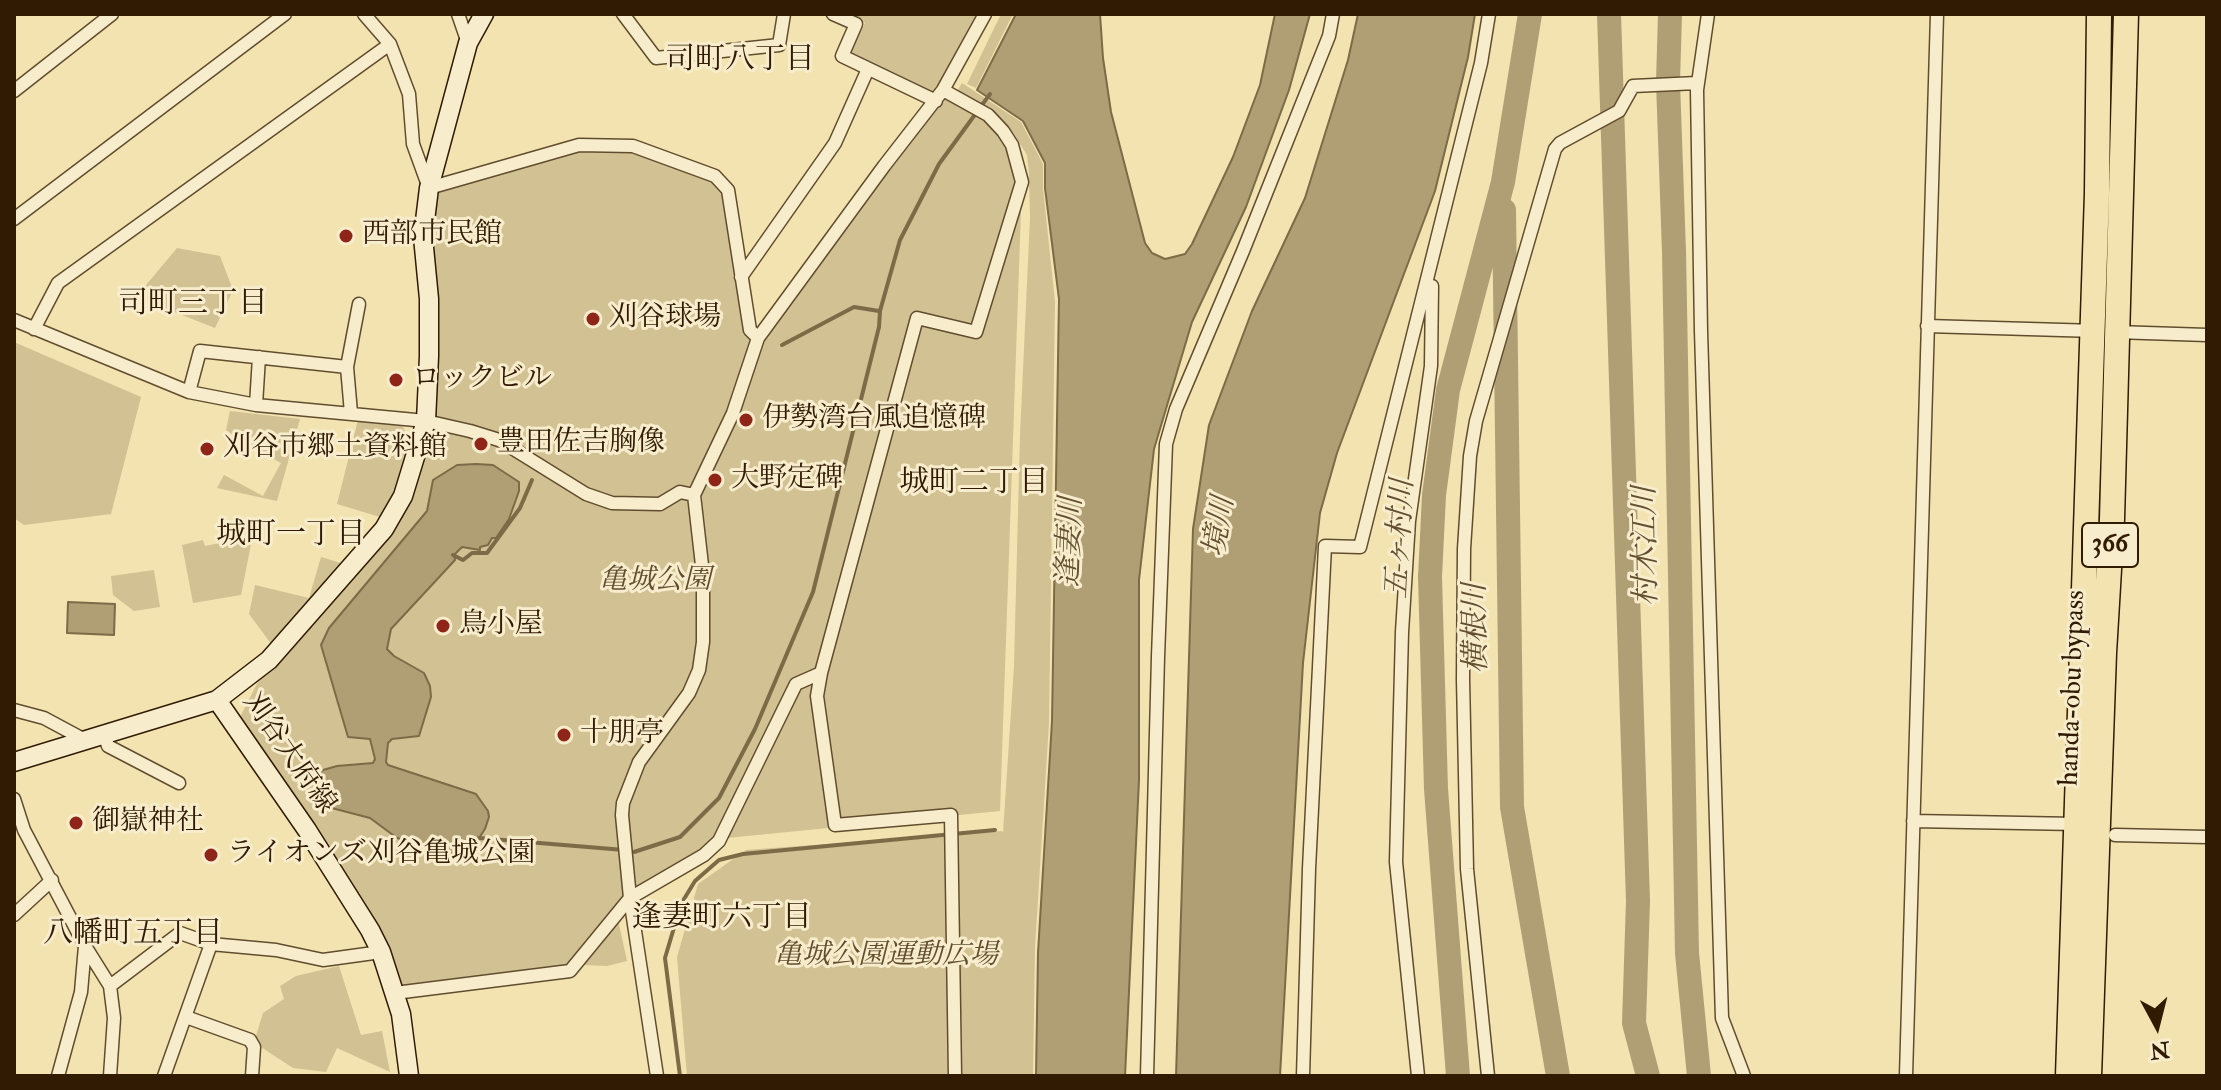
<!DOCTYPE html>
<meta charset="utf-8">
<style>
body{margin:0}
#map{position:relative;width:2221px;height:1090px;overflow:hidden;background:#f2e3b0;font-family:"IM FELL Double Pica",serif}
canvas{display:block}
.frame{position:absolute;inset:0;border:16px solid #311b03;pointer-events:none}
.north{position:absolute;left:2117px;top:986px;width:80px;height:80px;-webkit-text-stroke:6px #f7edcc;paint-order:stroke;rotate:173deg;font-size:22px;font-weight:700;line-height:32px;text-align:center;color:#311b03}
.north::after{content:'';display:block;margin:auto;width:28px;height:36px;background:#311b03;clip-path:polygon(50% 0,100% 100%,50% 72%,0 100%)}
</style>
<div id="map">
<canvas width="2221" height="1090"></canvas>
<div class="frame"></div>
<div class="north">N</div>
</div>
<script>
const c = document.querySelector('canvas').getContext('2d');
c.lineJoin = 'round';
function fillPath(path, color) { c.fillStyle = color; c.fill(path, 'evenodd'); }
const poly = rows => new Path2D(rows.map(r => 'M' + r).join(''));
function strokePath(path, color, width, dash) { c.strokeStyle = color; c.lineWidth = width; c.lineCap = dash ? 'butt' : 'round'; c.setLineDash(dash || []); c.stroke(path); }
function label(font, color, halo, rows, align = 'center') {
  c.font = font + ' "IM FELL Double Pica","Noto Serif JP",serif'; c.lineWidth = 6; c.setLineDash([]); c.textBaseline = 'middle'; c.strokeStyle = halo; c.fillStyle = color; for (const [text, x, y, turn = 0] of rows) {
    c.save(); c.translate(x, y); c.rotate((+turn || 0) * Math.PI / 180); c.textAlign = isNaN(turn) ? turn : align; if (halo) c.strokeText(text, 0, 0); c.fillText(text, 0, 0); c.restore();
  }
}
fillPath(poly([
 [845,14,976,14,935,93,850,54,865,23],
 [1001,14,1013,14,976,88,967,84],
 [962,83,1021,122,1043,164,1043,188,1055,302,1049,723,1035,947,1033,1076,687,1076,677,957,698,884,746,850,1002,831,1003,833,1014,666,1020,435,1030,218,1029,173,1027,155,1014,134,1000,118,956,93],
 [943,90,996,123,1022,182,1000,811,727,838,630,898,617,915,627,961,607,966,582,965,570,971,395,993,381,952,235,727,269,660,384,529,426,421,429,188,543,154,633,146,685,163,728,190,742,289,758,337],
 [177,248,220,256,233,290,215,328,136,297],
 [14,342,141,397,111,514,24,525,14,518],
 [230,411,300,419,277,501,217,488,224,475,263,496,281,463,251,447,226,430],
 [358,420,401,423,410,441,397,487,380,517,337,504],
 [254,529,241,595,193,603,182,545,203,540,205,546,225,542,225,535],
 [321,557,344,564,272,645,249,614,255,585,309,598],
 [154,570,160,607,134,611,113,595,111,576],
 [339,966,361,1035,382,1031,390,1072,337,1048,326,1072,293,1068,261,1047,256,1036,263,1013,284,999,280,986,296,976]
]), '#d1c193');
const water = poly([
 [1016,14,1100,14,1103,58,1111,112,1145,243,1152,253,1165,259,1185,254,1192,244,1233,157,1260,85,1275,14,1310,14,1289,90,1246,207,1192,322,1154,449,1139,580,1139,780,1125,1076,1036,1076,1038,953,1052,721,1059,299,1045,188,1045,163,1023,121,977,90,1016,14],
 [1358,14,1475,14,1468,57,1435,191,1337,453,1320,513,1303,663,1280,1076,1176,1076,1193,529,1209,425,1252,311,1305,198,1348,60,1358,14],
 [476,464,493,465,519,482,519,491,509,519,496,538,492,538,488,545,480,547,480,550,462,547,454,555,455,560,391,629,387,649,394,656,424,673,430,686,431,697,419,736,392,739,388,743,386,762,388,765,476,794,488,811,489,817,485,829,479,838,453,853,448,853,397,838,370,818,324,806,319,802,317,775,323,770,337,766,373,763,375,759,370,739,348,737,321,645,329,628,427,511,433,480,457,465,476,464],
 [68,602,115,604,114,635,67,633,68,602]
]);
fillPath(water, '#b09f75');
strokePath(water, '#7d6a47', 2);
strokePath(poly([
 [782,345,854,307,879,311],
 [453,555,463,560,472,553,487,553,520,508,532,480],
 [479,838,624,850],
 [634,852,680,837,719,798,755,729,813,592,879,327,880,311,900,240,939,164,990,94],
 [680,1076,665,958,681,904,695,881,719,860,743,854,995,830]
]), '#7d6a47', 4);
strokePath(poly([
 [1609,14,1638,901,1634,1023,1648,1076],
 [1670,14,1668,82,1674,252,1687,953,1699,1076],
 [1504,210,1512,807,1558,1076],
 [1458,1076,1436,789,1430,577,1434,495,1448,390,1503,182,1530,14]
]), '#b09f75', 24);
const street = poly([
 [364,14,390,44,409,94,413,144,429,188,579,145,633,146,715,176,728,190,750,330,758,338],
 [458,14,468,43],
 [623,14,656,58,779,45,784,14],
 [833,14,856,24,842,56,936,101],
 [1708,14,1697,90,1701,331,1722,1018,1744,1076],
 [14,91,112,14],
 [14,219,285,14],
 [741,277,835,143,868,69],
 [14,320,189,392,256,405,426,421,470,431,499,440,586,494,612,503,660,504,680,492,694,495],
 [1927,326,2096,331],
 [34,329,58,283,390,44],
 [2115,332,2207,335],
 [347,367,359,304],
 [189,392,200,351,347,367,351,413],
 [256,405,259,357],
 [821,673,817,696,835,825,951,815,955,1076],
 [14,710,44,718,85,740],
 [104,734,108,746,179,783],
 [14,799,24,830,85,946,110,986,114,1018,110,1076],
 [1913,821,2076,824],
 [2115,835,2207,837],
 [14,915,52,880],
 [110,986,180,933,211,944,276,950,323,960,381,952],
 [395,993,570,971,630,898,704,855,719,841,796,684,821,673,917,318,976,332,1022,182,1012,145,1003,131,988,115,943,90],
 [186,1017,250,1040,254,1047,252,1076],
 [58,1076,81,992,85,946],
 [164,1076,211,944],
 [657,1076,630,898,622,815,623,803,639,762,689,693,699,670,703,642,703,574,694,495,733,413,758,338,884,166,943,90,985,14],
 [1147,1076,1158,657,1166,444,1176,409,1243,251,1329,36,1333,14],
 [1303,1076,1309,869,1325,546,1360,547,1481,63,1489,14],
 [1418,1076,1396,862,1402,632,1409,521,1431,366,1432,286],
 [1488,1076,1467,869,1463,679,1464,549,1470,456,1476,421,1555,149,1560,143,1619,111,1633,86,1697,83,1697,90],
 [1906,1076,1937,14]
]);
const secondary = poly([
 [217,700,307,830,370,930,381,952,401,1014,409,1076],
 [14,762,217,700,269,660,384,529,403,496,426,421,429,356,429,299,423,237,429,188,468,43,484,14]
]);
const highway = poly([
 [2068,1076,2097,193,2099,14],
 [2089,1076,2104,653,2112,519,2126,14]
]);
strokePath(street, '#614d2e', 15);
strokePath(secondary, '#311b03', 21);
strokePath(highway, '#311b03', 27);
strokePath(street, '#f7edcc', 12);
strokePath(secondary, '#f7edcc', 18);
strokePath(highway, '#f2e3b0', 24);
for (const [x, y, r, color] of [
 [346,236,8,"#8f2418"],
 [593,319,8,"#8f2418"],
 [396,380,8,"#8f2418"],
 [746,420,8,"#8f2418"],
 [481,444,8,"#8f2418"],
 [207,449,8,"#8f2418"],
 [715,480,8,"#8f2418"],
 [443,626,8,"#8f2418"],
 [564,735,8,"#8f2418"],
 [76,823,8,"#8f2418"],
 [211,855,8,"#8f2418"]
]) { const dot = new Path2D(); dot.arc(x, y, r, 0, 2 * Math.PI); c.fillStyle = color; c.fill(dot); strokePath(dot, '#f7edcc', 3); }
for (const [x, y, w] of [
 [2110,545,56]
]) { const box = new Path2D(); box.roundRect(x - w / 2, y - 22, w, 44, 6); c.fillStyle = '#f7edcc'; c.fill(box); strokePath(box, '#311b03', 2); }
label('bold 26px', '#311b03', null, [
 ["366",2110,545]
]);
label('28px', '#311b03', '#f7edcc', [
 ["西部市民館",362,236],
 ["刈谷球場",609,319],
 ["ロックビル",412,380],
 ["伊勢湾台風追憶碑",762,420],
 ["豊田佐吉胸像",497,444],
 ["刈谷市郷土資料館",223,449],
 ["大野定碑",731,480],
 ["鳥小屋",459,626],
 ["十朋亭",580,735],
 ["御嶽神社",92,823],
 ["ライオンズ刈谷亀城公園",227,855]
], 'left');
label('italic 28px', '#614d2e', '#f7edcc', [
 ["亀城公園",655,582],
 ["亀城公園運動広場",886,957]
]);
label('28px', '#311b03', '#f7edcc', [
 ["handa-obu bypass",2074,688,-88],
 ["刈谷大府線",288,754,55]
]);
label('30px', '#311b03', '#f7edcc', [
 ["司町八丁目",740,62],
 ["司町三丁目",193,306],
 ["城町二丁目",974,485],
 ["城町一丁目",291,537],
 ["逢妻町六丁目",722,920],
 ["八幡町五丁目",133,936]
]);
label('italic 30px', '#645031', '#f7edcc', [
 ["境川",1221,527,-80],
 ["五ヶ村川",1402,539,-87],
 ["逢妻川",1072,542,-88],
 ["村木江川",1648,546,-91],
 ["横根川",1478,628,-91]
]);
</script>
